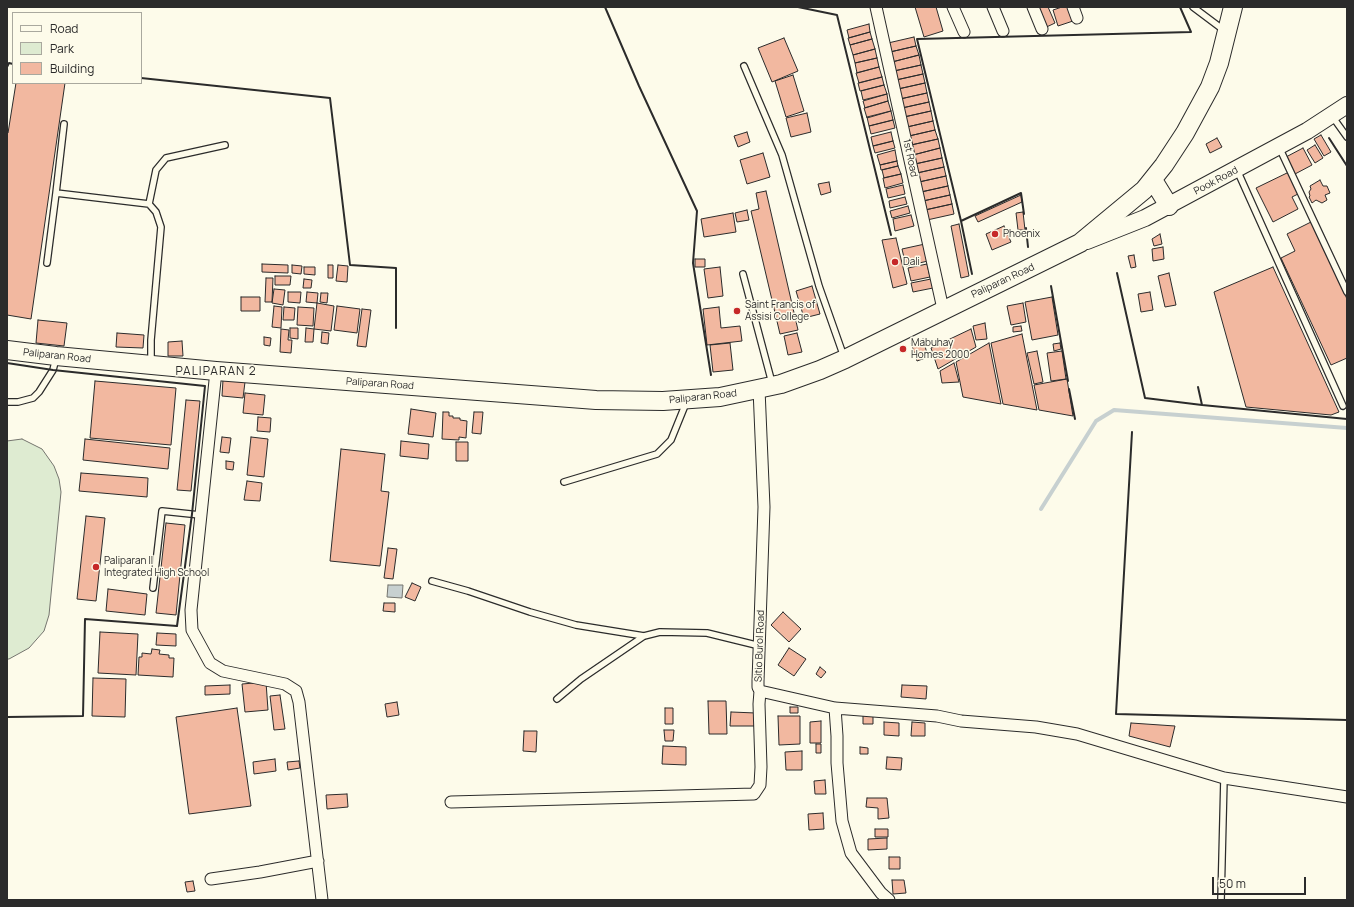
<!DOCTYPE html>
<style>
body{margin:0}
#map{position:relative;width:1354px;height:907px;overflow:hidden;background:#fdfbea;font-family:Manrope,sans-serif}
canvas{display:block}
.frame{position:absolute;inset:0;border:8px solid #2b2b2b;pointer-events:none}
.legend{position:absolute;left:12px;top:12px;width:130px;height:72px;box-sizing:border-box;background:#fdfbea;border:1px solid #a9a89e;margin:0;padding:5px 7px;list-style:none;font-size:12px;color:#2b2b2b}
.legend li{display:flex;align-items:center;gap:8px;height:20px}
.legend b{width:20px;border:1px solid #a9a89e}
.scale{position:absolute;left:1212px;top:877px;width:94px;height:18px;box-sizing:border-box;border:2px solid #2b2b2b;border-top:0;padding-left:5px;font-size:12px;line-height:14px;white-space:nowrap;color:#2b2b2b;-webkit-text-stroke:3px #fdfbea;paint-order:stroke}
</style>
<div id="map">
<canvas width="1354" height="907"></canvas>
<div class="frame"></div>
<ul class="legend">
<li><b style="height:5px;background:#fdfbea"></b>Road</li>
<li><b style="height:11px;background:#deebd1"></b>Park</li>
<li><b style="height:11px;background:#f2b8a0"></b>Building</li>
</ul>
<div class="scale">50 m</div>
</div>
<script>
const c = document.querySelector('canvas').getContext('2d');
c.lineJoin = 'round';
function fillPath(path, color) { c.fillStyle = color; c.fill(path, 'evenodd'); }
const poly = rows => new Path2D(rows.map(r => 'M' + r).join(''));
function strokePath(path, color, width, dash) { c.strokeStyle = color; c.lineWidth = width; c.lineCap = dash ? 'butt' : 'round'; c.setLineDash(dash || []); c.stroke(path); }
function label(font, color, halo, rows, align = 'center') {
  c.font = font + ' Manrope,sans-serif'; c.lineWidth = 3; c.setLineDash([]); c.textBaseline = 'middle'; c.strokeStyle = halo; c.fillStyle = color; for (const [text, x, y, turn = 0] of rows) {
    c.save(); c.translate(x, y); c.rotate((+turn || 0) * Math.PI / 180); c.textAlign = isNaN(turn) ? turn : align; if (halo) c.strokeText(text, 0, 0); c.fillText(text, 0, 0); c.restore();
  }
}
const green = poly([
 [22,439,42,449,54,466,59,479,61,492,49,615,44,631,29,648,9,659,7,659,7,441,22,439]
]);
fillPath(green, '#deebd1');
strokePath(green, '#74746e', 1);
const water = poly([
 [388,585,403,585,402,598,387,597,388,585]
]);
fillPath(water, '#c7d0d0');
strokePath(water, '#74746e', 1);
strokePath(poly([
 [1041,509,1096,421,1114,410,1347,428]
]), '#c7d0d0', 4);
const building = poly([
 [915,7,936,7,943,31,924,37,915,7],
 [1027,7,1048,7,1055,23,1038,31,1027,7],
 [1062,7,1068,7,1073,21,1058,26,1053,10,1062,7],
 [869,24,870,32,849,38,847,30,869,24],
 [870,32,872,39,850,45,848,38,870,32],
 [914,37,916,46,890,52,888,43,914,37],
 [784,38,798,71,772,82,758,48,784,38],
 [872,39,875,49,853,55,850,45,872,39],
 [916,46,919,55,892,62,890,52,916,46],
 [875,49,877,58,855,63,853,55,875,49],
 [919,55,921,65,894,71,892,62,919,55],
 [877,58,879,67,857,73,855,63,877,58],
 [921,65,923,74,896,80,894,71,921,65],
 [879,67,882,77,859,83,856,73,879,67],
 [923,74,925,83,898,89,896,80,923,74],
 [793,75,804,111,786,117,775,81,793,75],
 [882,77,884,85,860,91,858,83,882,77],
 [16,83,65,83,31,319,7,315,7,133,8,133,16,83],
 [925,83,927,93,900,99,898,89,925,83],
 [884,85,887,94,863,100,861,91,884,85],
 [927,93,929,102,902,108,900,99,927,93],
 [887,94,888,101,865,108,863,101,887,94],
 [888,101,891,111,867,118,864,108,888,101],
 [929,102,931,111,904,117,902,108,929,102],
 [891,111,893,120,869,126,867,117,891,111],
 [931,111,933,121,907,127,904,117,931,111],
 [807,113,811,132,791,137,786,118,807,113],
 [893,120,895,128,871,134,869,126,893,120],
 [933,121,935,130,909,136,907,127,933,121],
 [935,130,938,139,911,145,909,136,935,130],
 [747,132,750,142,738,147,734,136,747,132],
 [891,132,893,141,873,146,871,137,891,132],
 [1321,135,1331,152,1324,156,1314,139,1321,135],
 [1217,138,1222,147,1210,153,1206,144,1217,138],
 [938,139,940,148,913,155,911,145,938,139],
 [893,141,895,148,875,153,873,146,893,141],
 [1315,145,1323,158,1315,163,1307,150,1315,145],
 [940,148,942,158,915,164,913,155,940,148],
 [1303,148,1312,165,1295,174,1286,157,1303,148],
 [895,150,897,161,880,165,877,155,895,150],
 [763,153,770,177,747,184,740,160,763,153],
 [942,158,944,167,917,173,915,164,942,158],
 [897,161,898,166,881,170,880,165,897,161],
 [898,166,901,174,884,178,882,170,898,166],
 [944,167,946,176,919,182,917,173,944,167],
 [1289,172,1300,193,1292,197,1298,209,1273,222,1256,188,1289,172],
 [901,174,903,183,885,188,883,178,901,174],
 [946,176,948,186,921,192,919,182,946,176],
 [1320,180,1323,186,1327,186,1330,193,1325,195,1327,200,1322,203,1316,200,1312,203,1309,197,1310,196,1309,192,1311,189,1310,186,1320,180],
 [829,182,831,192,821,195,818,184,829,182],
 [903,185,905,194,888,198,886,189,903,185],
 [948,186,950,195,923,201,921,192,948,186],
 [766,191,798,330,780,334,751,211,759,209,756,193,766,191],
 [950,195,952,204,925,210,923,201,950,195],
 [1021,195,1022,202,978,222,975,216,1021,195],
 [905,197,907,204,890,208,889,201,905,197],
 [952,204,954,214,927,220,925,210,952,204],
 [908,206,910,213,892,218,890,211,908,206],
 [747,210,749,220,737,222,735,213,747,210],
 [1023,212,1025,230,1018,230,1016,213,1023,212],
 [733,213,736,232,704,237,701,219,733,213],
 [911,215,914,226,895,231,893,219,911,215],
 [1311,222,1347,299,1347,358,1331,365,1281,258,1295,251,1287,234,1311,222],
 [959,224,969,276,961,278,951,226,959,224],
 [1004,226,1011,242,992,250,986,234,1004,226],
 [1160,234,1162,244,1154,246,1152,239,1160,234],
 [896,238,907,284,893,288,882,240,896,238],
 [925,244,928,261,906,266,902,249,925,244],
 [1163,247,1164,259,1153,261,1152,249,1163,247],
 [1134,255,1136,267,1131,268,1128,256,1134,255],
 [695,259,705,259,705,267,695,267,695,259],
 [262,264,288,265,288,273,262,272,262,264],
 [927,264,930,277,911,281,908,268,927,264],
 [292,265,302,266,301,274,292,273,292,265],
 [328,265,333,265,333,278,328,278,328,265],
 [338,265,348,266,347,282,336,281,338,265],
 [304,267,315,267,315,275,304,274,304,267],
 [720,267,723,296,708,298,704,269,720,267],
 [1273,267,1339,412,1331,415,1246,407,1214,292,1273,267],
 [1169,273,1176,305,1165,307,1158,276,1169,273],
 [275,276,291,276,290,285,275,285,275,276],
 [266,278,273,278,272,302,265,302,266,278],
 [304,279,312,280,311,288,303,288,304,279],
 [931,279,933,288,913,292,911,283,931,279],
 [812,286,820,314,804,318,796,291,812,286],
 [274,289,285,290,283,305,272,303,274,289],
 [288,292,301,292,300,303,288,302,288,292],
 [307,292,318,293,317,303,306,302,307,292],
 [1150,292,1153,310,1141,312,1138,294,1150,292],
 [321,293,328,293,327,303,320,302,321,293],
 [241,297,260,297,260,311,241,311,241,297],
 [1052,297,1058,335,1032,340,1025,302,1052,297],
 [317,303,334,306,331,331,314,329,317,303],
 [1023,303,1026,322,1011,325,1007,306,1023,303],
 [274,306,282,307,281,328,272,327,274,306],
 [337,306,360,309,357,333,334,330,337,306],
 [284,307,295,308,294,320,283,320,284,307],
 [298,307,314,308,313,326,297,325,298,307],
 [719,307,721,328,740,326,742,341,707,345,703,309,719,307],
 [362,309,371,310,366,347,357,346,362,309],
 [38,320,67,323,64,346,36,343,38,320],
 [985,323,987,339,976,340,973,326,985,323],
 [1021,326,1022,331,1013,332,1013,327,1021,326],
 [290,328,298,328,298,339,290,338,290,328],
 [306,328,314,329,313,342,305,342,306,328],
 [281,329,289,330,288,340,292,340,291,353,280,352,281,329],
 [971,329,976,347,938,369,931,348,971,329],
 [322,332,329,333,328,344,321,343,322,332],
 [117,333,144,335,143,348,116,347,117,333],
 [797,333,802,352,788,355,784,336,797,333],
 [1022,334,1037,410,1003,404,991,343,1022,334],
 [264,337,271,338,270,346,264,345,264,337],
 [923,339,928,357,917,361,911,343,923,339],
 [182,341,183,356,168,356,168,342,182,341],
 [730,343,733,370,713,372,710,345,730,343],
 [989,343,1001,404,963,397,956,362,989,343],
 [1060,343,1061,349,1054,351,1053,344,1060,343],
 [1037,351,1043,382,1034,384,1027,353,1037,351],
 [1062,351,1066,379,1051,381,1047,353,1062,351],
 [954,363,959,382,942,383,940,371,954,363],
 [1067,379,1073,416,1039,410,1034,385,1067,379],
 [223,380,245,382,243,398,222,396,223,380],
 [95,381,176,388,171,445,90,438,95,381],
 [245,393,265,395,263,415,243,413,245,393],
 [186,400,200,401,191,491,177,490,186,400],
 [411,409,436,413,433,437,408,434,411,409],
 [443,412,449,412,449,416,453,416,453,418,460,418,460,420,467,421,466,438,459,437,459,440,442,439,443,412],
 [474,412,483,412,481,434,472,433,474,412],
 [258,417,271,418,270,432,257,431,258,417],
 [222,437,231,438,229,453,220,452,222,437],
 [251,437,268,439,264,477,247,475,251,437],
 [85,439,170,448,168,469,83,460,85,439],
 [401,441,429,444,428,459,400,456,401,441],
 [456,442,468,442,468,461,456,461,456,442],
 [341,449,385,454,381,491,389,492,380,566,330,561,341,449],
 [226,461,234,462,233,470,226,469,226,461],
 [81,473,148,478,147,497,79,491,81,473],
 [247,481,262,483,260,501,244,500,247,481],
 [86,516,105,518,96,601,77,599,86,516],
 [166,523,185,525,176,615,156,613,166,523],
 [388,548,397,549,393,579,384,578,388,548],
 [412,583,421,587,415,601,405,597,412,583],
 [108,589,147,594,145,615,106,611,108,589],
 [384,603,395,603,395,612,383,611,384,603],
 [783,612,801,629,789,642,771,625,783,612],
 [100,632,138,634,136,675,98,673,100,632],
 [157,633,176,634,176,646,156,645,157,633],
 [789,648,806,659,794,676,778,665,789,648],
 [152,649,160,650,159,654,169,655,169,658,174,658,173,677,138,675,139,657,142,657,142,653,151,654,152,649],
 [820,667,826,672,821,678,816,674,820,667],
 [93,678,126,679,125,717,92,716,93,678],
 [266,682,268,710,245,712,242,684,266,682],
 [230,685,230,694,205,695,205,686,230,685],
 [902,685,927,686,926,699,901,697,902,685],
 [280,695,285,729,274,730,270,696,280,695],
 [708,701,726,701,727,734,709,734,708,701],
 [397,702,399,715,387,717,385,704,397,702],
 [790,707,798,707,798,713,790,713,790,707],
 [237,708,251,806,189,814,176,717,237,708],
 [665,708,673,708,673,724,665,724,665,708],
 [863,711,873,711,873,724,863,724,863,711],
 [731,712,756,713,756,726,730,726,731,712],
 [778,716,800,716,800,744,779,745,778,716],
 [821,721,821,743,810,743,810,722,821,721],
 [884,722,899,723,899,736,884,735,884,722],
 [912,722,925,723,925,736,911,736,912,722],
 [1131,723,1175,726,1170,747,1129,736,1131,723],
 [664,730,674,730,673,741,665,741,664,730],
 [524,731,537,731,536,752,523,751,524,731],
 [816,744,821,744,821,753,816,753,816,744],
 [663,746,686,747,686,765,662,764,663,746],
 [860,747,868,748,868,754,860,754,860,747],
 [802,751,802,770,786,770,785,752,802,751],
 [887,757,902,758,901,770,886,769,887,757],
 [275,759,276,771,254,774,253,762,275,759],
 [299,761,300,768,288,770,287,762,299,761],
 [825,780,826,794,815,794,814,781,825,780],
 [347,794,348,807,327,809,326,795,347,794],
 [867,798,887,798,889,818,878,819,878,808,866,807,867,798],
 [823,813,824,829,809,830,808,814,823,813],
 [875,829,888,829,888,837,875,837,875,829],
 [887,838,887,849,868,850,868,839,887,838],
 [889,857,900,857,900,869,889,869,889,857],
 [892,880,904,880,906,893,893,894,892,880],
 [193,881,195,891,187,892,185,882,193,881]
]);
fillPath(building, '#f2b8a0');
strokePath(building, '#2b2b2b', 1);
const lane = poly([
 [1193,7,1225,31],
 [744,66,782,155,819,286,844,357],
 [1332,116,1347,137],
 [1279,147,1347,292],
 [1237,170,1343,406],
 [56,193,64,124],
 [47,263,56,193,149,204],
 [743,274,772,383],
 [151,363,151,340,161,227,156,212,149,204,156,170,166,158,225,145],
 [7,402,18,402,33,398,39,392,53,370,56,358],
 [564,482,657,454,671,440,686,403],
 [432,581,468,591,530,612,576,625,644,636],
 [153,588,162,511,200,515],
 [557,699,581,679,644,636,660,632,707,633,760,646],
 [1221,900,1224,778]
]);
const street = poly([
 [876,7,943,309],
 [953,7,964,32],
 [993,7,1003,31],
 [1033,7,1042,29],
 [1073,7,1077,18],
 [216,371,191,610,192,630,210,663,223,671,285,684,296,691,299,702,322,900],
 [759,389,764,507,758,681,758,687,760,691,835,708,937,716,961,721,1036,727,1077,734,1224,778,1347,797],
 [835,708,837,736,837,763,842,821,851,853,881,893,889,900],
 [451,802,754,794,760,785,761,767,759,704,760,691],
 [211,879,260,872,318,861]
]);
const secondary = poly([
 [1087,241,1145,218,1307,131,1347,105]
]);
const primary = poly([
 [1153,180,1169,206],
 [7,350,56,356,216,371,596,400,663,401,720,397,781,384,820,370,845,359,1080,243,1144,190,1164,165,1185,133,1210,87,1219,63,1233,7]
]);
strokePath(lane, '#2b2b2b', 8);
strokePath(street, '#2b2b2b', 13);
strokePath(secondary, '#2b2b2b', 18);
strokePath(primary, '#2b2b2b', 20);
strokePath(lane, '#fdfbea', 5.5);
strokePath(street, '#fdfbea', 11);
strokePath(secondary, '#fdfbea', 16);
strokePath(primary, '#fdfbea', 18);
strokePath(poly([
 [605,7,639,86,697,211,693,263,711,375],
 [798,7,837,15,891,235],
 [7,67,9,63,13,64],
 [141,78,330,98,350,265,396,268,396,328],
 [1329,138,1347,166],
 [961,221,1021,193,1024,214],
 [1026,228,1028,247],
 [1117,273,1145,398,1202,405,1198,387],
 [972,274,961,221,917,39,1191,32,1180,7],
 [1051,286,1068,381],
 [7,363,53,370,205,386,192,514,177,626,85,619,83,716,7,717],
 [1069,389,1075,419],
 [1202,405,1347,419],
 [1132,432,1116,714,1347,720]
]), '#2b2b2b', 2);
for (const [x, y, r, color] of [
 [995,234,4,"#c62828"],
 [895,262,4,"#c62828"],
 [737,311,4,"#c62828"],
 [903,349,4,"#c62828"],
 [96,567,4,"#c62828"]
]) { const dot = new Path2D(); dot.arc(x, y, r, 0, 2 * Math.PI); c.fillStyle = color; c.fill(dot); strokePath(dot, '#fdfbea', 1.5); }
label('10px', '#2b2b2b', '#fdfbea', [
 ["1st Road",910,158,78],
 ["Pook Road",1216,181,-28],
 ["Paliparan Road",1003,281,-25],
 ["Paliparan Road",57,356,6],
 ["Paliparan Road",380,384,4],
 ["Paliparan Road",703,397,-6],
 ["Sitio Burol Road",760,646,-88]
]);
label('10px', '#2b2b2b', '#fdfbea', [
 ["Phoenix",1003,234],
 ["Dali",903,262],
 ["Saint Francis of",745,305],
 ["Assisi College",745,317],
 ["Mabuhay",911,343],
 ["Homes 2000",911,355],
 ["Paliparan II",104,561],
 ["Integrated High School",104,573]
], 'left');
c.letterSpacing = '1px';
label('12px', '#2b2b2b', '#fdfbea', [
 ["PALIPARAN 2",216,372]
]);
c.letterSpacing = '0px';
</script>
